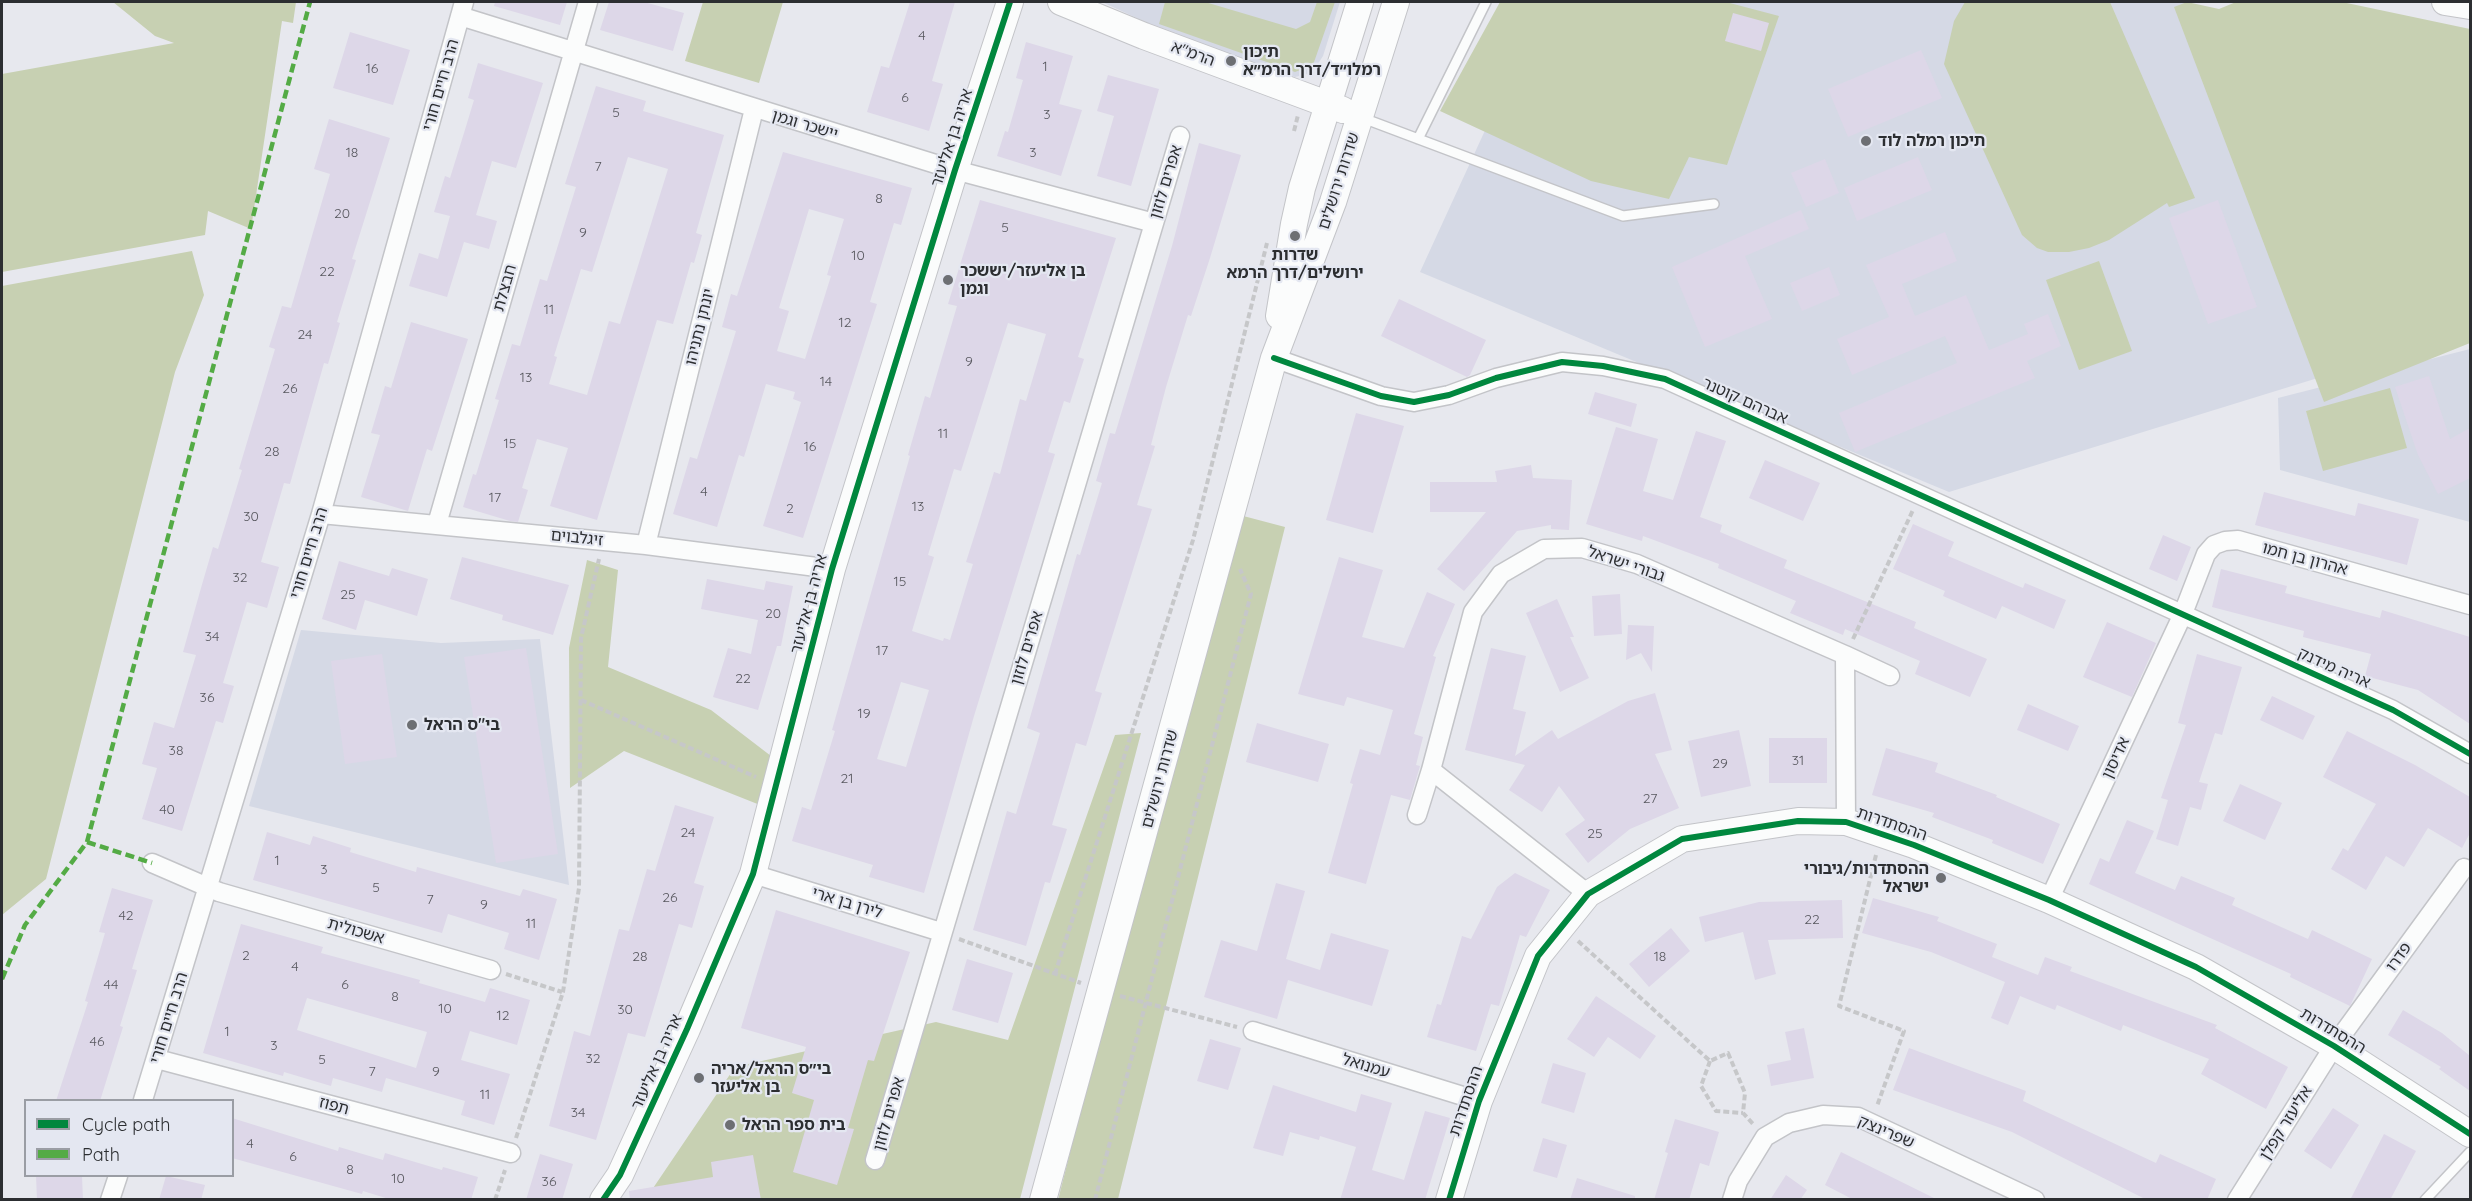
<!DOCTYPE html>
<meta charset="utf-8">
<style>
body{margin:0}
#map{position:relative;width:2472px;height:1201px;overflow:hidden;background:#e7e8ee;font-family:Quicksand,sans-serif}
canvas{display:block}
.frame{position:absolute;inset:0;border:3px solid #2c2e31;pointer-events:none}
.legend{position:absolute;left:24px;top:1099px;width:210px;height:78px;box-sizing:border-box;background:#e4e7f1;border:2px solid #9a9da4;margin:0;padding:8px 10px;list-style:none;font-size:18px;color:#2c2e31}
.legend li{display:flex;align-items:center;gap:12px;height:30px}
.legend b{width:30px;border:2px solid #9a9da4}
</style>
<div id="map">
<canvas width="2472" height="1201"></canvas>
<div class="frame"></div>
<ul class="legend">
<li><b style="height:8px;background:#00873e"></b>Cycle path</li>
<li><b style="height:8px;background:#54ab45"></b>Path</li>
</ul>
</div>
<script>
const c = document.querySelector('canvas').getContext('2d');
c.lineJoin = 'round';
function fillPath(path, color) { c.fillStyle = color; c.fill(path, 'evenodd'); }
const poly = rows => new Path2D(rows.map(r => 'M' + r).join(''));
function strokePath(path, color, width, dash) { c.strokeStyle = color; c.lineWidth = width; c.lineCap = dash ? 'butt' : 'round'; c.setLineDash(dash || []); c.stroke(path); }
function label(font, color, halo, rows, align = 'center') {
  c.font = font + ' Quicksand,"Noto Sans Hebrew",sans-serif'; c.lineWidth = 4.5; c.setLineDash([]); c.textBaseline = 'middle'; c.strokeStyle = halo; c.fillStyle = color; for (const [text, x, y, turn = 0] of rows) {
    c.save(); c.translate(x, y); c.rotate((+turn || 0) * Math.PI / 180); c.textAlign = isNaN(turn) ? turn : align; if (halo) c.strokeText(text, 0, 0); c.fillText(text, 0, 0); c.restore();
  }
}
fillPath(poly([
 [1102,2,1340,2,1323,56,1312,73,1295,77,1189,42],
 [1544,2,2190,2,2334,373,1949,492,1420,272],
 [2470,349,2470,522,2280,470,2278,398],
 [301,630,441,643,540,639,569,885,249,806]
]), '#d5d9e5');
fillPath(poly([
 [113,2,296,2,293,23,282,21,251,229,208,211,205,235,2,272,2,74,174,43,155,36],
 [703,2,783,2,759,83,685,61],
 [1165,2,1205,2,1296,29,1310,22,1317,2,1335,2,1313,65,1295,72,1159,24],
 [1500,2,1726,2,1779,16,1727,165,1689,157,1669,199,1591,181,1440,111],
 [1965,2,2110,2,2195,198,2169,207,2167,203,2109,240,2089,248,2069,252,2048,252,2037,248,2022,235,1944,64,1954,21],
 [2187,2,2219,9,2236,2,2342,2,2470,29,2470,343,2324,402,2174,7],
 [192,251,204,295,175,372,46,879,2,915,2,286],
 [2099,261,2132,351,2079,370,2046,280],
 [2390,388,2407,448,2323,471,2306,411],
 [1232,513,1285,527,1118,1199,1058,1200],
 [587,560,618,570,608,667,711,710,771,756,760,805,624,751,570,788,569,648],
 [1141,733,1020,1199,645,1200,735,1067,936,1022,1008,1040,1115,735]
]), '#c7d0b2');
fillPath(poly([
 [495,2,567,2,560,25,494,6],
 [609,2,644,2,684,13,673,51,600,30],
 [910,2,955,2,932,81,943,84,929,131,867,112,881,66,889,68],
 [1733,13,1769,23,1761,51,1725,41],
 [350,32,410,50,393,105,333,88],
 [1026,42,1073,56,1059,104,1082,110,1061,176,997,156,1005,131,1008,132,1023,80,1016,78],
 [1921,50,1942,98,1848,137,1828,89],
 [478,63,543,83,516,168,492,161,476,215,497,221,489,249,464,242,447,297,409,286,419,253,438,259,450,216,434,212,445,176,450,178,464,133,474,100,468,98],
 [1108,75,1159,89,1131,186,1097,176,1114,116,1097,111],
 [596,86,646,101,643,111,724,135,696,233,702,235,694,263,691,262,673,324,657,320,597,520,550,506,568,448,537,439,522,488,528,490,518,522,510,521,463,507,473,474,476,475,499,400,495,399,512,344,520,346,540,279,547,281,576,187,565,184],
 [628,157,668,169,620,324,609,321,587,395,549,384,557,357,554,356,581,269,592,272],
 [329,119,390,138,352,259,356,260,337,322,340,323,328,364,324,363,290,484,284,483,261,562,279,567,267,608,247,602,223,683,234,686,223,723,216,721,182,831,142,819,157,768,142,764,154,722,174,728,196,655,183,652,201,588,213,547,218,549,242,470,239,469,275,349,269,347,282,306,291,308,330,174,314,169],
 [1199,143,1241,155,1210,258,1191,316,1188,315,1166,387,1151,445,1155,446,1137,505,1152,509,1095,691,1102,693,1086,746,1076,743,1052,825,1067,829,1050,883,1045,882,1026,946,973,930,1007,811,1016,814,1040,733,1027,728,1077,554,1080,555,1102,483,1096,481,1110,433,1115,434,1172,246],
 [783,152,912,188,901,225,894,223,870,302,877,304,803,538,763,526,801,402,793,399,795,392,766,384,744,457,739,455,717,527,673,514,690,457,697,459,736,331,722,327,731,294,737,296],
 [809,209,844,219,827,275,831,276,805,359,777,351,789,311,779,308],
 [1918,157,1932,190,1857,221,1844,188],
 [1825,159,1839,193,1806,207,1791,173],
 [980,200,1116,238,1078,357,1084,359,1070,403,1064,401,1048,452,1055,454,974,716,924,893,869,877,873,865,792,841,802,807,811,810,835,731,832,730,910,456,908,455,925,396,930,398,957,306,948,304],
 [1008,323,1046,334,1026,401,1020,399,1000,474,994,472,980,518,966,562,973,564,950,640,944,638,943,641,912,631,934,557,928,555,954,469,961,471],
 [901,682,929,690,906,767,877,759],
 [2218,200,2257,307,2208,324,2169,218],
 [1801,210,1809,229,1745,256,1772,319,1705,347,1672,267],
 [1945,232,1957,261,1902,284,1915,316,1966,295,1989,350,2028,334,2024,324,2048,314,2061,346,2027,361,2035,378,1855,452,1839,413,1957,363,1945,336,1852,375,1837,339,1889,317,1866,265],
 [1829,267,1840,295,1802,311,1790,283],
 [1399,299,1486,340,1470,375,1467,377,1381,336],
 [411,322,468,339,432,451,427,449,408,511,361,497,380,435,371,433,385,386,391,388],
 [2429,376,2450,439,2470,428,2470,478,2438,494,2418,455,2395,387],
 [1595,392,1637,404,1631,427,1588,414],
 [1356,413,1404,426,1373,533,1326,520],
 [1616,427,1658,439,1643,491,1673,500,1696,431,1726,441,1700,517,1722,525,1720,532,1787,560,1784,568,1916,622,1914,628,1987,659,1970,697,1915,674,1920,661,1845,629,1843,635,1790,613,1796,601,1718,568,1719,564,1643,536,1642,541,1586,524],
 [1765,460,1820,483,1803,521,1749,498],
 [1531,465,1533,478,1572,480,1569,530,1551,529,1551,525,1517,531,1464,591,1437,569,1486,512,1430,512,1430,482,1497,482,1495,471],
 [2264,492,2355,516,2358,503,2419,519,2407,565,2255,525],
 [1913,524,1954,542,1948,556,2023,588,2025,583,2066,600,2054,629,2002,606,1996,619,1943,596,1945,591,1893,569],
 [2163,535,2191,547,2177,581,2149,569],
 [462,557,569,585,553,635,502,620,503,615,450,599],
 [1339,557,1383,570,1362,637,1404,648,1427,592,1455,604,1433,656,1436,657,1414,734,1423,737,1416,765,1420,766,1410,800,1391,795,1366,884,1328,873,1353,784,1350,783,1360,749,1380,755,1393,710,1347,697,1344,706,1298,694],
 [339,561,389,576,392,568,428,579,417,616,365,600,356,630,322,619],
 [2221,569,2287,586,2285,593,2380,618,2382,610,2470,637,2470,724,2418,690,2365,676,2371,654,2303,637,2304,631,2212,607],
 [707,579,764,590,766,581,793,586,781,646,777,646,758,710,713,697,728,648,751,654,758,620,701,609],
 [1620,594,1622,634,1594,636,1592,596],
 [1557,599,1574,637,1570,637,1589,678,1560,692,1526,613],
 [2107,622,2156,643,2132,697,2083,677],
 [1628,625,1654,626,1652,672,1641,653,1626,660],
 [526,648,558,854,496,863,464,657],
 [1491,648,1526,656,1513,709,1526,712,1515,756,1552,730,1558,739,1628,701,1655,693,1672,750,1655,754,1679,808,1630,829,1588,863,1565,834,1585,820,1559,786,1542,812,1509,790,1525,765,1465,750],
 [382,654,397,757,345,764,331,661],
 [2197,654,2242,667,2222,735,2215,733,2199,782,2208,784,2201,810,2190,807,2178,846,2156,839,2168,800,2161,798,2186,725,2178,723],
 [2272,696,2315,716,2303,740,2260,720],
 [2028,704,2079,726,2068,751,2017,730],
 [1257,723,1329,744,1318,782,1246,762],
 [1739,730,1751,786,1701,797,1688,741],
 [2347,731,2415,765,2470,797,2470,833,2462,848,2428,828,2404,867,2386,856,2366,890,2331,869,2343,848,2348,851,2376,804,2323,777],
 [1769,738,1827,738,1827,783,1769,783],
 [1886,748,1938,763,1935,772,1997,795,1996,797,2060,824,2043,864,1992,843,1993,840,1932,817,1934,813,1872,795],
 [2240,784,2282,803,2265,840,2223,821],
 [675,805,714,817,694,883,704,886,692,928,679,924,645,1037,628,1033,596,1140,549,1126,574,1031,590,1036,619,929,629,931,647,869,655,871],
 [2127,820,2154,831,2135,873,2175,890,2181,876,2235,898,2232,905,2308,939,2312,930,2372,959,2350,1006,2290,977,2291,974,2089,884,2100,858,2109,862],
 [267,832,310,845,313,836,351,848,350,852,416,872,417,867,520,896,523,889,557,899,539,960,504,949,509,933,448,914,442,933,253,880],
 [1515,873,1550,890,1526,937,1520,935,1499,1006,1491,1004,1476,1051,1427,1037,1437,1004,1441,1005,1462,936,1471,939,1497,887],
 [1276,883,1305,891,1286,959,1320,970,1331,933,1389,950,1372,1006,1288,980,1277,1019,1204,997,1221,940,1257,951],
 [112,888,153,900,132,969,137,970,120,1026,123,1027,100,1101,56,1101,88,1002,85,1001,105,933,99,932],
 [1873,898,1939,917,1937,921,1997,944,1992,957,2038,975,2045,957,2072,967,2070,971,2217,1025,2215,1028,2288,1067,2266,1109,2201,1074,2209,1059,2123,1025,2121,1031,2057,1005,2055,1010,2020,996,2008,1025,1991,1018,2005,982,1931,952,1862,933],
 [1842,900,1843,938,1768,940,1776,974,1755,980,1743,932,1705,942,1699,917,1759,902],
 [776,910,910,952,874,1061,868,1060,848,1128,854,1129,837,1185,793,1172,814,1100,792,1093,806,1047,741,1028],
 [241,924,323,947,321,953,420,980,419,983,485,1002,490,988,530,1000,517,1045,470,1031,461,1060,510,1074,494,1125,461,1115,465,1101,386,1078,382,1092,333,1078,331,1086,284,1072,283,1076,203,1053],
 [307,998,427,1032,416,1068,297,1030],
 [1671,928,1690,951,1649,987,1629,964],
 [967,959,1013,973,998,1023,952,1010],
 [1596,996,1656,1036,1640,1059,1608,1037,1594,1057,1567,1039],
 [2403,1010,2442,1033,2470,1056,2470,1091,2439,1069,2441,1067,2388,1035],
 [1804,1028,1814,1078,1771,1086,1767,1065,1791,1060,1785,1032],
 [1210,1039,1241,1048,1228,1090,1197,1081],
 [1909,1048,2026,1091,2023,1101,2156,1163,2160,1154,2216,1179,2207,1200,2147,1200,2012,1132,1893,1090],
 [1553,1063,1586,1073,1574,1113,1541,1103],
 [1273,1085,1356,1112,1361,1094,1392,1103,1372,1170,1404,1180,1425,1111,1450,1118,1425,1200,1340,1200,1356,1147,1320,1136,1319,1140,1290,1132,1283,1156,1253,1148],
 [2333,1108,2359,1125,2331,1169,2304,1151],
 [232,1118,338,1151,339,1147,383,1160,385,1153,442,1170,443,1167,478,1177,471,1200,392,1200,363,1191,362,1194,232,1158],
 [1675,1119,1719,1132,1709,1166,1700,1163,1689,1200,1654,1200,1668,1153,1665,1152],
 [2384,1134,2416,1151,2390,1200,2350,1200],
 [1543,1138,1567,1145,1557,1178,1533,1171],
 [1841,1152,1938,1200,1854,1200,1825,1185],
 [540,1154,573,1164,562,1200,526,1200],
 [753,1155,761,1200,630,1200,629,1191,713,1177,711,1162],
 [1786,1175,1807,1190,1800,1200,1770,1200],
 [36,1176,82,1176,83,1200,37,1200],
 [166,1176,205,1185,201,1200,159,1200],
 [1577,1178,1635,1196,1635,1200,1570,1200]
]), '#ddd7e8');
const lane = poly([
 [1360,117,1623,216,1714,204],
 [1418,139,1486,2],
 [2425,1200,2470,1152]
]);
const street = poly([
 [460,16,955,170,1154,223],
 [1274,358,1381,396,1414,402,1449,395,1496,378,1562,362,1603,366,1665,379,2393,710,2470,754],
 [321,514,646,545,832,569],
 [437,524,588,2],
 [646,545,754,109],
 [1845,655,1890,676],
 [1417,815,1431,770],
 [152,863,219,892,491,970],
 [753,874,941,932],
 [1588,894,1431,770,1473,612,1501,574,1544,549,1582,548,1637,564,1845,655,1846,822],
 [2049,900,2182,616,2206,554,2214,545,2225,541,2238,540,2470,605],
 [1253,1031,1479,1101],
 [157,1059,511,1153],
 [143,1100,321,514,464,2],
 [875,1160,1180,136],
 [110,1200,118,1176],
 [1732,1200,1738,1181,1765,1137,1789,1123,1823,1115,1858,1117,2035,1200],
 [2237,1200,2334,1046,2464,868]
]);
const secondary = poly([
 [1061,2,1144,36,1343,110],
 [2445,2,2470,6],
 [1279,316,1294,224,1302,188,1360,2],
 [603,1200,620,1175,687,1029,753,874,832,569,955,170,1010,2],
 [1043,1200,1274,358,1333,202,1396,2],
 [1449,1200,1479,1101,1538,956,1588,894,1682,839,1798,821,1846,822,1914,845,2049,900,2196,967,2334,1046,2470,1134]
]);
strokePath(lane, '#c3c4c8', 12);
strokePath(street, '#c3c4c8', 21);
strokePath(secondary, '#c3c4c8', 28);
strokePath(poly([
 [1294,131,1298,115],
 [1853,639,1913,510],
 [581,700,756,777],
 [1876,855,1839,1006,1904,1031,1877,1106],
 [959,939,1081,983],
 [1578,941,1710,1061,1728,1053,1745,1093,1743,1113,1754,1125],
 [506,974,562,992],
 [1055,974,1193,540,1267,243],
 [1120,996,1237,1027],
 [1710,1061,1701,1086,1716,1111,1743,1113],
 [516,1138,563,992,579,888,581,638,599,559],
 [495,1200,505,1170],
 [1095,1200,1251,594,1240,569]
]), '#c6c7c9', 4, [6, 3]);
strokePath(lane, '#fbfcfc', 9);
strokePath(street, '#fbfcfc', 18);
strokePath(secondary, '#fbfcfc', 26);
strokePath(poly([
 [87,842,152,863],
 [2,979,25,925,87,842,310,2]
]), '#54ab45', 4.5, [9, 4.5]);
strokePath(poly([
 [1274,358,1381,396,1414,402,1449,395,1496,378,1562,362,1603,366,1665,379,2393,710,2470,754],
 [603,1200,620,1175,687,1029,753,874,832,569,955,170,1010,2],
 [1449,1200,1479,1101,1538,956,1588,894,1682,839,1798,821,1846,822,1914,845,2049,900,2196,967,2334,1046,2470,1134]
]), '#00873e', 6);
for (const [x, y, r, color] of [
 [1231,61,6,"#6d6f73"],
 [1866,141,6,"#6d6f73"],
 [1295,236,6,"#6d6f73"],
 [948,280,6,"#6d6f73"],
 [412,725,6,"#6d6f73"],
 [1941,878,6,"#6d6f73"],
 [699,1078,6,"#6d6f73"],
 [730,1125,6,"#6d6f73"]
]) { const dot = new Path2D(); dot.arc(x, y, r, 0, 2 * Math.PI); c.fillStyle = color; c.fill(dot); strokePath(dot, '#e4e7f1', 2); }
label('14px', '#58585f', null, [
 ["4",922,36],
 ["1",1045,67],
 ["16",372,69],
 ["6",905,98],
 ["5",616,113],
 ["3",1047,115],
 ["18",352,153],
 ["3",1033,153],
 ["7",598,167],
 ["8",879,199],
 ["20",342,214],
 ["5",1005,228],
 ["9",583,233],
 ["10",858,256],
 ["22",327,272],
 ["11",549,310],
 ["12",845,323],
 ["24",305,335],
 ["9",969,362],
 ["13",526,378],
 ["14",826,382],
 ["26",290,389],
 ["11",943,434],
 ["15",510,444],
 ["16",810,447],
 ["28",272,452],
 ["4",704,492],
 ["17",495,498],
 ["13",918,507],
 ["2",790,509],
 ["30",251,517],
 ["32",240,578],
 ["15",900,582],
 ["25",348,595],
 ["20",773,614],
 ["34",212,637],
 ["17",882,651],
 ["22",743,679],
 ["36",207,698],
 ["19",864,714],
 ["38",176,751],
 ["31",1798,761],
 ["29",1720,764],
 ["21",847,779],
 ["27",1650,799],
 ["40",167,810],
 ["24",688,833],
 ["25",1595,834],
 ["1",277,861],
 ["3",324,870],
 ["5",376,888],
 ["26",670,898],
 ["7",430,900],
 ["9",484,905],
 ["42",126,916],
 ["22",1812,920],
 ["11",531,924],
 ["2",246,956],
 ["28",640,957],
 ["18",1660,957],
 ["4",295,967],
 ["44",111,985],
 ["6",345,985],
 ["8",395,997],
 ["10",445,1009],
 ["30",625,1010],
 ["12",503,1016],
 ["1",227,1032],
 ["46",97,1042],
 ["3",274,1046],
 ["32",593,1059],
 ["5",322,1060],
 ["7",372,1072],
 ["9",436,1072],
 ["11",485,1095],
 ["34",578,1113],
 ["4",250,1144],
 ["6",293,1157],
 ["8",350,1170],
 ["10",398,1179],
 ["36",549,1182]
]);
label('bold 16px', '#2c2e31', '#e4e7f1', [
 ["תיכון",1243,52],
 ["רמלו״ד/דרך הרמ״א",1243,70],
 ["תיכון רמלה לוד",1878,141],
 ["שדרות",1295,255,"center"],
 ["ירושלים/דרך הרמא",1295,273,"center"],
 ["בן אליעזר/יששכר",960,271],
 ["וגמן",960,289],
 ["בי\"ס הראל",424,725],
 ["ההסתדרות/גיבורי",1929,869,"right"],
 ["ישראל",1929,887,"right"],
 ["בי״ס הראל/אריה",711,1069],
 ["בן אליעזר",711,1087],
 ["בית ספר הראל",742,1125]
], 'left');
label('16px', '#2c2e31', '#e4e7f1', [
 ["הרמ\"א",1193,54,20],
 ["הרב חיים חורי",441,85,-74],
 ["יישכר וגמן",805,125,17],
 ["אריה בן אליעזר",952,138,-72],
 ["שדרות ירושלים",1339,181,-72],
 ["אפרים לוזון",1166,182,-73],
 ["חבצלת",505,288,-74],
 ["יונתן נתניהו",700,327,-76],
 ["אברהם קוטנר",1745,401,24],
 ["זיגלבוים",577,538,6],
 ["הרב חיים חורי",309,553,-73],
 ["אהרון בן חמו",2305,559,15],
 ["גבורי ישראל",1626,564,19],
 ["אריה בן אליעזר",809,604,-75],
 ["אפרים לוזון",1027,648,-73],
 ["אריה מידנק",2334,668,24],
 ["אדיסון",2116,758,-65],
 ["שדרות ירושלים",1160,779,-75],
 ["ההסתדרות",1892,824,19],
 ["לירן בן ארי",847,903,17],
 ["אשכולית",356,931,16],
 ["פדרו",2399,957,-54],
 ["הרב חיים חורי",169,1018,-73],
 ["ההסתדרות",2333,1031,31],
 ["אריה בן אליעזר",657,1062,-66],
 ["עמנואל",1366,1066,17],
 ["ההסתדרות",1466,1101,-71],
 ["תפוז",334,1106,15],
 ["אפרים לוזון",889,1114,-74],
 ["אליעזר קפלן",2286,1123,-58],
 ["שפרינצק",1886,1132,23]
]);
</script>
